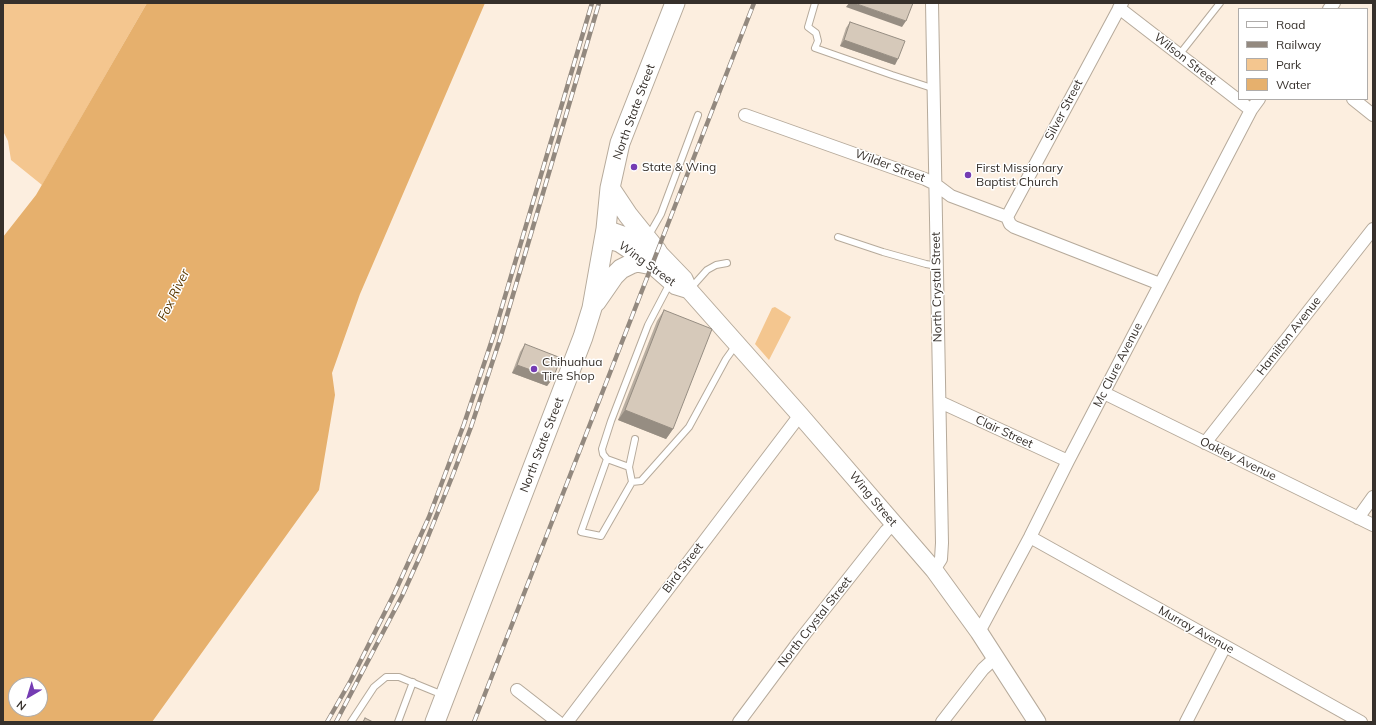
<!DOCTYPE html>
<style>
body{margin:0}
#map{position:relative;width:1376px;height:725px;overflow:hidden;background:#fceedf;font-family:Mulish,sans-serif}
canvas{display:block}
.frame{position:absolute;inset:0;border:4px solid #36302b;pointer-events:none}
.legend{position:absolute;left:1238px;top:8px;width:130px;height:92px;box-sizing:border-box;background:#fff;border:1px solid #afacaa;margin:0;padding:5px 7px;list-style:none;font-size:12px;color:#36302b}
.legend li{display:flex;align-items:center;gap:8px;height:20px}
.legend b{width:20px;border:1px solid #afacaa}
.north{position:absolute;left:8px;top:677px;width:40px;height:40px;box-sizing:border-box;background:#fff;border:1px solid #afacaa;border-radius:50%;rotate:218deg;font-size:11px;font-weight:700;line-height:16px;text-align:center;color:#36302b}
.north::after{content:'';display:block;margin:auto;width:14px;height:18px;background:#753cb3;clip-path:polygon(50% 0,100% 100%,50% 72%,0 100%)}
</style>
<div id="map">
<canvas width="1376" height="725"></canvas>
<div class="frame"></div>
<ul class="legend">
<li><b style="height:5px;background:#fff"></b>Road</li>
<li><b style="height:5px;background:#93897f"></b>Railway</li>
<li><b style="height:11px;background:#f4c68f"></b>Park</li>
<li><b style="height:11px;background:#e6b06d"></b>Water</li>
</ul>
<div class="north">N</div>
</div>
<script>
const c = document.querySelector('canvas').getContext('2d');
c.lineJoin = 'round';
function fillPath(path, color) { c.fillStyle = color; c.fill(path, 'evenodd'); }
const poly = rows => new Path2D(rows.map(r => 'M' + r).join(''));
function strokePath(path, color, width, dash) { c.strokeStyle = color; c.lineWidth = width; c.lineCap = dash ? 'butt' : 'round'; c.setLineDash(dash || []); c.stroke(path); }
function label(font, color, halo, rows, align = 'center') {
  c.font = font + ' Mulish,sans-serif'; c.lineWidth = 3; c.setLineDash([]); c.textBaseline = 'middle'; c.strokeStyle = halo; c.fillStyle = color; for (const [text, x, y, turn = 0] of rows) {
    c.save(); c.translate(x, y); c.rotate((+turn || 0) * Math.PI / 180); c.textAlign = isNaN(turn) ? turn : align; if (halo) c.strokeText(text, 0, 0); c.fillText(text, 0, 0); c.restore();
  }
}
fillPath(poly([
 [3,3,147,3,42,185,11,160,8,141,3,131],
 [775,307,791,317,769,360,755,344,772,308]
]), '#f4c68f');
fillPath(poly([
 [147,3,485,3,360,294,332,373,335,395,319,490,152,722,3,722,3,237,36,195],
 [16,685,40,685,40,709,16,709]
]), '#e6b06d');
const lane = poly([
 [815,3,808,27,816,33,818,41,815,48,892,75,932,88],
 [1179,55,1220,3],
 [649,235,661,214,698,115],
 [838,237,883,252,926,264,937,266],
 [690,289,707,270,716,265,727,263],
 [635,439,629,467,632,482,641,481,689,427,726,359,736,345],
 [607,459,603,454,602,449,611,421,648,325,670,283],
 [629,467,607,459,581,532,601,536,632,482],
 [351,722,374,687,386,677,399,677,443,695],
 [398,722,413,682]
]);
const street = poly([
 [932,3,942,543,941,559,934,570],
 [1119,8,1251,110],
 [1329,9,1334,3],
 [1353,99,1373,115],
 [745,115,925,179,935,184,951,196,1007,217,1010,224,1014,227,1160,284],
 [1007,217,1122,3],
 [1104,393,1373,525],
 [940,402,1068,461],
 [1205,443,1373,229],
 [1358,518,1373,497],
 [1030,537,1361,722],
 [979,632,1030,537,1068,461,1251,110,1259,99],
 [517,690,558,722],
 [567,722,800,415],
 [739,722,800,640,886,531,894,524],
 [942,722,983,669,995,658],
 [1186,722,1225,646]
]);
const secondary = poly([
 [606,229,634,239,657,251,684,279,689,290,800,415,934,570,979,632,1037,722],
 [612,241,619,243,652,265,676,286,689,290]
]);
const primary = poly([
 [610,188,628,215,657,251],
 [596,302,614,276,621,269,631,264,637,262,652,265],
 [435,722,583,337,592,308,606,229,610,188,620,143,675,3]
]);
strokePath(lane, '#b6aa9b', 8);
strokePath(street, '#b6aa9b', 14);
strokePath(secondary, '#b6aa9b', 19);
strokePath(primary, '#b6aa9b', 21);
strokePath(lane, '#fff', 6);
strokePath(street, '#fff', 12);
strokePath(secondary, '#fff', 17);
strokePath(primary, '#fff', 19);
const rail = poly([
 [327,722,351,680,395,592,429,517,464,424,493,337,592,3],
 [336,722,402,596,421,554,452,477,471,427,500,339,599,3],
 [474,722,754,3]
]);
strokePath(rail, '#93897f', 4.5);
strokePath(rail, '#fff', 3, [9]);
fillPath(poly([
 [850,22,895,65,840,46,846,28],
 [664,310,673,429,666,439,618,420,657,321],
 [525,344,553,378,547,386,512,373,520,352]
]), '#b8ada0');
fillPath(poly([
 [849,3,854,3,906,21,902,27,846,7],
 [844,40,898,59,895,65,840,46],
 [517,365,553,378,547,386,512,373],
 [625,410,673,429,666,439,618,420]
]), '#968d82');
const building = poly([
 [854,3,913,3,906,21,854,3],
 [850,22,905,41,898,59,844,40,850,22],
 [664,310,712,329,673,429,625,410,664,310],
 [525,344,561,358,553,378,517,365,525,344],
 [365,718,373,722,363,722,365,718]
]);
fillPath(building, '#d6c9ba');
strokePath(building, '#968d82', 1);
for (const [x, y, r, color] of [
 [634,167,4,"#753cb3"],
 [968,175,4,"#753cb3"],
 [534,369,4,"#753cb3"]
]) { const dot = new Path2D(); dot.arc(x, y, r, 0, 2 * Math.PI); c.fillStyle = color; c.fill(dot); strokePath(dot, '#fff', 1.5); }
label('12px', '#36302b', '#fff', [
 ["Wilson Street",1185,59,38],
 ["Silver Street",1064,110,-62],
 ["North State Street",634,112,-70],
 ["Wilder Street",890,166,20],
 ["Wing Street",647,264,36],
 ["North Crystal Street",937,287,-91],
 ["Hamilton Avenue",1289,336,-52],
 ["Mc Clure Avenue",1118,365,-63],
 ["Clair Street",1004,432,25],
 ["North State Street",542,445,-69],
 ["Oakley Avenue",1238,459,26],
 ["Wing Street",873,499,50],
 ["Bird Street",683,568,-53],
 ["North Crystal Street",815,622,-52],
 ["Murray Avenue",1196,630,29]
]);
label('12px', '#36302b', '#fff', [
 ["State & Wing",642,167],
 ["First Missionary",976,168],
 ["Baptist Church",976,182],
 ["Chihuahua",542,362],
 ["Tire Shop",542,376]
], 'left');
label('italic 13px', '#5a3800', '#fff', [
 ["Fox River",174,295,-64]
]);
</script>
